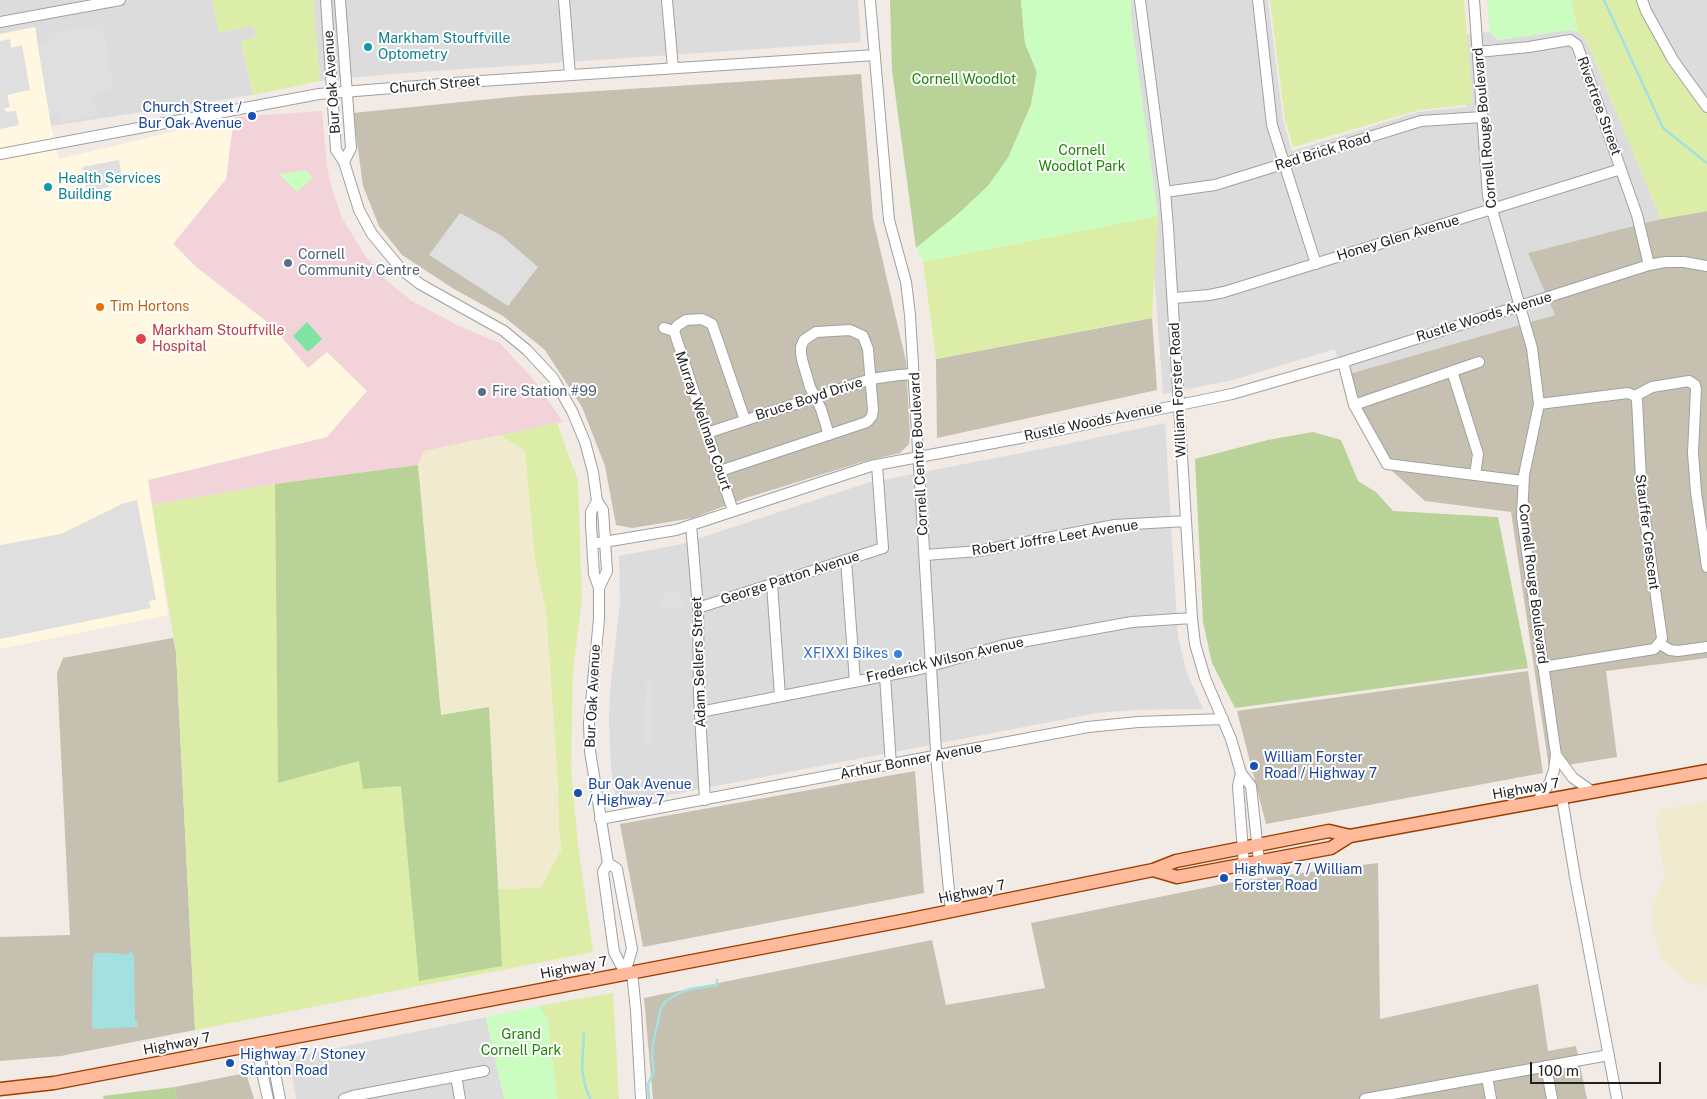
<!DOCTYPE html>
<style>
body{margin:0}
#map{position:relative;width:1707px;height:1099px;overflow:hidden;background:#f1eae5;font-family:"Public Sans",sans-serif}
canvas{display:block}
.scale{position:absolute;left:1530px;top:1062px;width:131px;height:22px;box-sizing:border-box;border:2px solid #1f1f1f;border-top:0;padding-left:6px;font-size:15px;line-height:18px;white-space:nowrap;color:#1f1f1f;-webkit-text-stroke:4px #fff;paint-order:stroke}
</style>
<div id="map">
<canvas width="1707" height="1099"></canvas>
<div class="scale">100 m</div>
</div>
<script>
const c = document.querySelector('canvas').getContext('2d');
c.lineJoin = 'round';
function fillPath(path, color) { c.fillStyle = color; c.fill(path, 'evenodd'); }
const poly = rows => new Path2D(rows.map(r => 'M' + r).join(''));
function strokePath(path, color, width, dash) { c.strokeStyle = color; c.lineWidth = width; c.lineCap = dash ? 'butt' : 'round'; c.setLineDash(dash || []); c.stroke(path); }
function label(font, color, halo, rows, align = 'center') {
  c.font = font + ' "Public Sans",sans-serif'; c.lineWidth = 4; c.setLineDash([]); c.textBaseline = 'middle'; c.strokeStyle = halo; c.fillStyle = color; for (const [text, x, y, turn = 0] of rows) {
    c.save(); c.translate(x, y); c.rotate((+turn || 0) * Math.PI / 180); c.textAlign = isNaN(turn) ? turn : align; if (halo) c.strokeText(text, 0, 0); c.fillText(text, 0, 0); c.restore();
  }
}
fillPath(poly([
 [0,0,212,0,219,32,254,26,256,37,241,42,253,95,51,126,35,28,0,34],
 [313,0,858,0,861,42,391,74,320,81],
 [1125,0,1268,0,1283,120,1292,151,1418,112,1467,107,1462,35,1490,32,1498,40,1570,30,1578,32,1587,42,1661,219,1529,253,1555,315,1342,376,1335,349,1233,380,1163,394,1148,190],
 [1644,0,1707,0,1707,112,1657,40],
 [1165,423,1178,637,1187,673,1203,709,1133,710,1097,713,617,805,611,770,609,719,610,691,620,603,619,556,682,544,867,483,1062,445],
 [486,1017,504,1099,296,1099,289,1058]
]), '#dddcdc');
fillPath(poly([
 [322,111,327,167,332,189,342,218,366,257,388,282,412,301,459,326,500,343,534,380,563,422,425,451,418,465,275,484,152,505,148,480,327,437,308,368,271,325,196,267,173,243,226,179,234,117]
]), '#f2d3da');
fillPath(poly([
 [35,27,51,126,59,159,234,117,226,179,173,244,196,267,271,325,308,368,327,352,367,391,327,437,148,480,168,615,0,649,0,34]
]), '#fff7e0');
fillPath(poly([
 [861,74,873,219,906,361,910,434,909,444,900,453,862,462,746,498,693,518,632,528,616,525,605,466,582,407,545,350,503,316,454,289,402,255,379,226,363,186,353,113,521,96],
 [1707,211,1707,658,1606,671,1617,757,1549,768,1511,512,1425,501,1380,460,1342,376,1555,315,1528,253,1661,219],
 [1152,318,1157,390,937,438,936,359],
 [173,638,176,652,195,1030,61,1056,0,1061,0,937,70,935,57,673,63,658],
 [1528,671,1543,773,1266,824,1237,711],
 [915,771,924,893,643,947,620,824],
 [1378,863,1380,1019,1538,984,1548,1051,1576,1046,1587,1099,653,1099,644,998,932,940,946,1005,1045,988,1031,923,1233,882],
 [246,1073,254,1099,177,1099,175,1087]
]), '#c6c0b0');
fillPath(poly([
 [500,435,525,451,535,561,546,610,558,782,559,832,562,848,541,888,498,889,489,707,441,715,418,465,424,451],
 [1707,801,1707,986,1686,981,1662,958,1651,925,1653,904,1665,876,1656,822,1660,810]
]), '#f0eacf');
fillPath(poly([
 [212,0,313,0,320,81,253,95,241,41,256,37,254,26,219,32],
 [1270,0,1464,0,1473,104,1419,110,1293,147,1285,120],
 [1571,0,1644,0,1657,40,1707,112,1707,211,1661,219,1587,42,1578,32],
 [1158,216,1152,318,936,359,923,262],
 [557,423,578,481,582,599,573,670,571,769,578,845,593,952,195,1030,176,652,152,505,275,484,278,783,359,761,401,786,498,889,541,888,562,848,559,832,558,782,546,610,535,561,525,451,500,435],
 [613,993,619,1099,557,1099,547,1017,539,1006]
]), '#dceda8');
fillPath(poly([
 [890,0,1021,0,1025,43,1037,72,1031,105,1008,158,988,186,957,215,916,248,892,70],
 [1313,432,1341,440,1358,481,1376,492,1393,511,1498,517,1528,668,1235,708,1212,663,1203,622,1195,459,1268,440],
 [418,465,441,715,489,707,502,966,419,981,401,786,363,789,359,761,278,783,275,484],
 [175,1087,177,1099,104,1099,103,1096]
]), '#b8d297');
fillPath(poly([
 [1021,0,1131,0,1131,17,1158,216,923,262,916,248,957,215,988,186,1008,158,1031,105,1037,72,1025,43],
 [1487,0,1571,0,1578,32,1570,30,1498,40,1490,32],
 [306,170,313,178,297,192,279,174],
 [539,1006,547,1017,557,1099,504,1099,486,1017]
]), '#cbfcc0');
fillPath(poly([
 [307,322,322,339,308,352,293,336]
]), '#7fe4a3');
fillPath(poly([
 [103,24,114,89,95,92,96,97,89,99,89,100,94,100,97,116,61,122,59,113,50,115,38,47,47,45,46,34],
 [10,39,11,48,22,45,30,90,7,95,10,107,3,109,7,112,16,111,19,125,0,129,0,41],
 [119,160,122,179,108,181,109,187,87,192,82,167],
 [460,213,502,236,538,267,508,306,429,255],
 [137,500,156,600,149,601,151,608,0,639,0,545,61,534,122,504],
 [664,592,680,592,681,600,685,600,685,607,660,608,660,601,664,601],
 [646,681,653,681,652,746,645,745]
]), '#dfdfdf');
fillPath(poly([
 [132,952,134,957,135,1019,138,1024,137,1027,94,1029,92,1027,93,956,96,953,115,953,125,955]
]), '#a3e0df');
strokePath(poly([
 [1604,0,1663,128,1707,163],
 [584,1033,582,1069,585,1085,590,1099],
 [649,1099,648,1084,654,1071,652,1058,653,1044,661,1008,666,1001,679,993,690,989,717,985,717,980]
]), '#a3e0df', 2.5);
const minor = poly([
 [326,0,336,150,344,162,359,210,372,234,401,269,420,284,504,331,527,350,553,378,572,411,585,442,593,472,597,501,603,510,607,571,599,588],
 [340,0,351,148,344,162],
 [564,0,570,75],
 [667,0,673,68],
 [870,0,889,220,906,282,910,315,937,767,951,911],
 [1140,0,1165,192,1168,227,1192,618,1195,644,1205,678,1231,739,1241,773,1251,786,1259,861],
 [1258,0,1272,125,1316,264],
 [1474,0,1488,196,1532,348,1539,404,1524,475,1522,517,1556,755,1554,770,1550,782,1537,802],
 [1642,0,1646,11,1673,60,1707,107],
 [0,22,120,0],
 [1478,52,1529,47,1570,40,1577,45,1637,215,1649,265],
 [0,154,319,94,466,82,875,55],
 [1165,192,1215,185,1421,121,1482,117],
 [1174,298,1209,295,1224,292,1621,169],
 [664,328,674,331],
 [674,331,733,511],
 [674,331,677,326,686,320,702,319,712,324,745,420],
 [1343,362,1354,405,1387,464,1523,481],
 [1452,371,1478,454,1475,475],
 [1635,396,1652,387,1689,381,1695,385,1696,389,1693,453,1696,492,1707,567],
 [1539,404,1628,393,1635,396,1637,400,1642,499,1662,638,1661,641,1654,649,1543,667],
 [1354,405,1479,362],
 [707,433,871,379,899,375,914,374],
 [720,471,864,423,868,421,872,416,873,410,868,349,863,336,850,330,816,332,804,340,801,347,801,354,803,363,810,387,821,409,829,435],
 [597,501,591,512,591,525,594,574,599,588,599,619,589,723,590,751,608,863,603,872,614,952,625,973],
 [691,525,698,608,699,697,705,800],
 [592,544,676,530,871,466,1020,438,1232,394,1343,362,1649,265,1665,262,1684,262,1707,266],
 [925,555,979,551,1115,525,1186,521],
 [846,560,855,682],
 [772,584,780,696],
 [698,608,883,548,877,465],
 [1660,644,1670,650,1678,651,1707,647],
 [885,676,891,765],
 [700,712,920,669,1004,645,1132,622,1192,618],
 [1556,755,1573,778,1593,792],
 [1241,773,1238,786,1244,864],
 [1562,798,1575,877,1617,1099],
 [600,819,1088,727,1138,722,1223,719],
 [608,863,617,869,632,949,625,973],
 [632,972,636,1011,641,1099],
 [269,1042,280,1099],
 [256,1045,268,1099],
 [1546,1066,1552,1099],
 [456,1076,460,1099],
 [1487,1077,1491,1099],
 [344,1099,353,1096,484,1071],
 [1365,1099,1609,1055]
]);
const major = poly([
 [1153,870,1177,877,1331,848,1350,836,1707,771],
 [0,1089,54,1083,907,920,1153,870,1176,861,1329,831,1350,836]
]);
strokePath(minor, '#a0a0a0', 12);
strokePath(major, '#9b3f00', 15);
strokePath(minor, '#fff', 10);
strokePath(major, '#ffba9c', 12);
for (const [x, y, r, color] of [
 [368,47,5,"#0f9aa8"],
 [252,116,5,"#1a4fb4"],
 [48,187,5,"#0f9aa8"],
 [288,263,5,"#5c6f8a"],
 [100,307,5,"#e8710a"],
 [141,339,6,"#e0444e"],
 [482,392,5,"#5c6f8a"],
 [898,654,5,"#3f7fe0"],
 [1254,766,5,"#1a4fb4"],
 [578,793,5,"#1a4fb4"],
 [1224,878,5,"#1a4fb4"],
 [230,1063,5,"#1a4fb4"]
]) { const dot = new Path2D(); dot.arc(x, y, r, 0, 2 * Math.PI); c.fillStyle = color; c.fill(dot); strokePath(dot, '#fff', 2); }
label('14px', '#0d838f', '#fff', [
 ["Markham Stouffville",378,39],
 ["Optometry",378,55],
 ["Health Services",58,179],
 ["Building",58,195]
], 'left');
label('14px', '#1c8505', '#fff', [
 ["Cornell Woodlot",964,80],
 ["Cornell",1082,151],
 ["Woodlot Park",1082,167],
 ["Grand",521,1035],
 ["Cornell Park",521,1051]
]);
label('14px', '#1f1f1f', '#fff', [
 ["Bur Oak Avenue",332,82,-94],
 ["Church Street",435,85,-5],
 ["Rivertree Street",1599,106,70],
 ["Cornell Rouge Boulevard",1485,128,-95],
 ["Red Brick Road",1323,152,-17],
 ["Honey Glen Avenue",1398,238,-17],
 ["Rustle Woods Avenue",1484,317,-17],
 ["William Forster Road",1178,390,-93],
 ["Bruce Boyd Drive",809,399,-18],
 ["Murray Wellman Court",703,421,71],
 ["Rustle Woods Avenue",1093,422,-12],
 ["Cornell Centre Boulevard",919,454,-93],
 ["Stauffer Crescent",1647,532,83],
 ["Robert Joffre Leet Avenue",1055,538,-9],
 ["George Patton Avenue",790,578,-18],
 ["Cornell Rouge Boulevard",1533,584,83],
 ["Frederick Wilson Avenue",945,660,-13],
 ["Adam Sellers Street",699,662,-92],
 ["Bur Oak Avenue",593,696,-87],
 ["Arthur Bonner Avenue",911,761,-11],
 ["Highway 7",1526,789,-10],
 ["Highway 7",972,892,-12],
 ["Highway 7",574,968,-11],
 ["Highway 7",177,1044,-11]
]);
label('14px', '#164399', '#fff', [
 ["Church Street /",242,108,"right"],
 ["Bur Oak Avenue",242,124,"right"],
 ["William Forster",1264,758],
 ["Road / Highway 7",1264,774],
 ["Bur Oak Avenue",588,785],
 ["/ Highway 7",588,801],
 ["Highway 7 / William",1234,870],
 ["Forster Road",1234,886],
 ["Highway 7 / Stoney",240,1055],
 ["Stanton Road",240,1071]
], 'left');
label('14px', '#4e5e75', '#fff', [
 ["Cornell",298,255],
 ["Community Centre",298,271],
 ["Fire Station #99",492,392]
], 'left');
label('14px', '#c56008', '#fff', [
 ["Tim Hortons",110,307]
], 'left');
label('14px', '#be3a42', '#fff', [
 ["Markham Stouffville",152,331],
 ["Hospital",152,347]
], 'left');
label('14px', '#366cbe', '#fff', [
 ["XFIXXI Bikes",888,654]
], 'right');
</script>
